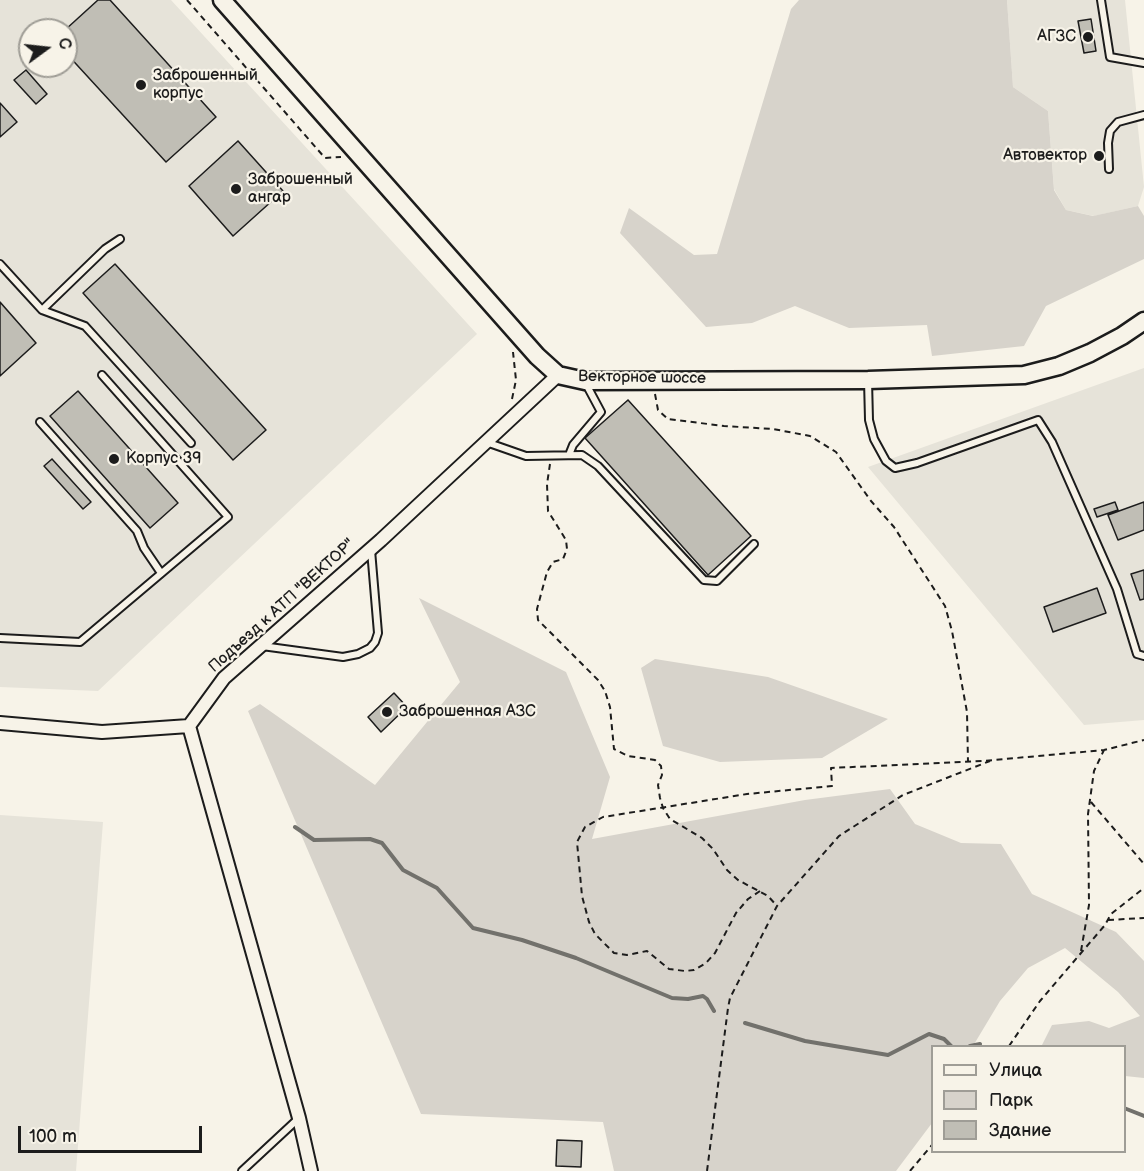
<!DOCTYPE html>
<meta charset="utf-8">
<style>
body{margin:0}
#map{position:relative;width:1144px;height:1171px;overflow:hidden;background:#f7f3e8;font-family:"Balsamiq Sans",sans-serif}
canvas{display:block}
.legend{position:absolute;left:931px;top:1045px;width:195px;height:108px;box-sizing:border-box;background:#f7f3e8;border:2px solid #9f9d96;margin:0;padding:8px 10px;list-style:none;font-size:18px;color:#1c1c1c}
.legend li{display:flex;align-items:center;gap:12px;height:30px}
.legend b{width:30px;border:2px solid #9f9d96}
.north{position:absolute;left:18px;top:18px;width:60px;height:60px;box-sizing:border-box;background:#f7f3e8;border:2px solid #9f9d96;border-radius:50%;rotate:75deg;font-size:16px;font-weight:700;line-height:24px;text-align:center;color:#1c1c1c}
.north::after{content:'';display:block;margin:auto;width:21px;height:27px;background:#1c1c1c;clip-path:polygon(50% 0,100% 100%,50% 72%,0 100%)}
.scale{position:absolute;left:18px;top:1126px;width:184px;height:27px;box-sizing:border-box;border:3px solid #1c1c1c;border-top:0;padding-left:8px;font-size:18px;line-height:21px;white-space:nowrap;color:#1c1c1c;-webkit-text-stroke:4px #f7f3e8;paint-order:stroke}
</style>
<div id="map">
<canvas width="1144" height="1171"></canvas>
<ul class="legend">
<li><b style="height:8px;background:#f7f3e8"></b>Улица</li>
<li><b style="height:16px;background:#d7d3cb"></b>Парк</li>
<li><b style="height:16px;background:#c0beb5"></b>Здание</li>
</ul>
<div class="north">С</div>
<div class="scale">100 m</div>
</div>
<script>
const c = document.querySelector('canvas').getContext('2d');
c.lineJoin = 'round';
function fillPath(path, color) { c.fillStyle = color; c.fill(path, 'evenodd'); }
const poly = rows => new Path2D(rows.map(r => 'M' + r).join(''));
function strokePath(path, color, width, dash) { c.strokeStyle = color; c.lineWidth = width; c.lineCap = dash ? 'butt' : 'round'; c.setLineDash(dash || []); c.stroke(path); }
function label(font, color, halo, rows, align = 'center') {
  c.font = font + ' "Balsamiq Sans",sans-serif'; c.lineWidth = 4.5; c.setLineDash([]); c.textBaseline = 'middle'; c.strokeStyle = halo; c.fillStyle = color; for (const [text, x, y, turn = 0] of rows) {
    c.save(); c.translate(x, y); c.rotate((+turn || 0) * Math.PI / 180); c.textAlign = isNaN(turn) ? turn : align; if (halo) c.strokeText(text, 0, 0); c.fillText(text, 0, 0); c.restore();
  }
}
fillPath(poly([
 [0,0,171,0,477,334,98,691,0,687],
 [30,30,66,30,66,66,30,66],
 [1007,0,1125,0,1144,187,1138,206,1094,216,1066,210,1054,189,1048,111,1013,87],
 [1144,368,1144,720,1084,725,868,467],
 [0,815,103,822,76,1171,0,1171]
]), '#e6e3d9');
fillPath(poly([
 [799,0,1007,0,1013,87,1048,111,1054,190,1066,210,1093,216,1138,206,1144,216,1144,259,1046,306,1024,346,932,356,927,325,849,328,795,306,752,323,706,327,620,233,629,208,694,255,717,254,791,9],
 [419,598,566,672,610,777,592,839,805,800,890,789,915,824,961,843,1001,844,1032,894,1116,932,1144,961,1144,1078,1125,1076,1124,1046,1045,1046,1042,1045,1052,1025,1089,1021,1109,1028,1140,1016,1118,992,1065,948,1028,968,1000,1001,973,1046,932,1046,932,1123,896,1171,614,1171,603,1122,421,1114,248,711,260,704,375,785,460,682],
 [655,659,768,677,888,719,822,758,720,762,663,746,641,668]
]), '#d7d3cb');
strokePath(poly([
 [295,827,314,840,370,839,382,843,403,870,437,888,473,928,522,940,576,958,672,998,688,999,703,996,707,999,714,1011],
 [745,1023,805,1041,888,1055,929,1034,944,1039,951,1046],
 [970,1046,980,1044],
 [1124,1108,1144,1116]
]), '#72716c', 4);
const building = poly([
 [98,0,110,0,216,117,166,162,66,53,65,30,98,0],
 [1091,19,1096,51,1084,53,1078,21,1091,19],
 [26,70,47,94,36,104,14,80,26,70],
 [0,103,17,122,0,137,0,103],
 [238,141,283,191,233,236,189,186,238,141],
 [115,264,266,430,233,460,83,293,115,264],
 [0,302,36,343,0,376,0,302],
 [78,391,178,503,150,528,50,416,78,391],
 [628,400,751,536,708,575,585,438,628,400],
 [52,459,91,502,83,509,44,466,52,459],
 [1115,502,1118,510,1097,517,1094,509,1115,502],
 [1144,502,1144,530,1118,540,1108,515,1144,502],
 [1144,570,1144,599,1140,600,1131,574,1144,570],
 [1097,588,1106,613,1053,632,1044,607,1097,588],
 [394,693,407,707,381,732,368,717,394,693],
 [557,1140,582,1141,581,1167,556,1166,557,1140]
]);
fillPath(building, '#c0beb5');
strokePath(building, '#1c1c1c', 1.5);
const service = poly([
 [1101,0,1110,57,1144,63],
 [1109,169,1108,143,1110,131,1118,122,1144,115],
 [0,264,42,310,85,326,191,443],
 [42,310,105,249,120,239],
 [868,380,869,420,874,439,886,461,895,468,917,463,1038,420,1052,442,1117,589,1137,654,1144,656],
 [40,422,137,531,144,548,161,573],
 [486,442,526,456,582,455,598,466,704,580,717,581,754,544],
 [569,455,573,445,601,412,586,384],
 [0,638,80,642,228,517,102,375],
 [262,646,343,657,358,654,370,648,375,642,378,633,371,550],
 [242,1171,299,1118]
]);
const minor = poly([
 [0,723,102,732,189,726],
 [189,726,224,678,381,540,558,375],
 [189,726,299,1118,311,1171]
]);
const secondary = poly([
 [222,0,537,356,558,375,585,381,868,380,1024,375,1059,366,1090,353,1122,336,1144,321]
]);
strokePath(service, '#1c1c1c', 10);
strokePath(minor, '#1c1c1c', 16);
strokePath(secondary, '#1c1c1c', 21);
strokePath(poly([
 [187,0,325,158,341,157],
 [655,394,658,410,668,419,724,426,773,429,810,436,836,452,871,501,894,527,945,606,952,631,967,712,968,762],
 [512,399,516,380,513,352],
 [550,464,547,484,548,511,566,540,567,549,563,559,553,562,547,572,537,609,538,620,598,680,605,691,610,707,614,749,628,756,655,760,661,766,662,775,658,785,660,798,663,808,670,819,702,838,713,849,727,870,738,880,768,896,777,906],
 [1091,802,1144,864],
 [760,891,748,899,736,913,715,953,706,963,694,970,685,971,669,969,647,951,627,955,614,953,595,934,589,922,582,896,577,842,585,827,603,817,747,794,832,786,831,768,983,761,1104,750,1144,740],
 [1108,920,1144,918],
 [1081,951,1089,905,1088,814,1094,771,1104,750],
 [1009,1046,1040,1001,1105,925,1111,914,1144,888],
 [707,1171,728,1008,730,998,777,906,839,836,903,795,990,761],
 [910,1171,932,1145]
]), '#1c1c1c', 2, [6, 4.5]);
strokePath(service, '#f7f3e8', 6);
strokePath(minor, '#f7f3e8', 12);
strokePath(secondary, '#f7f3e8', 16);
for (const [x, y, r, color] of [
 [1088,37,6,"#1c1c1c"],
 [141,85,6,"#1c1c1c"],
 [1099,156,6,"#1c1c1c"],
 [236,189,6,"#1c1c1c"],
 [114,459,6,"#1c1c1c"],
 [387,712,6,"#1c1c1c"]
]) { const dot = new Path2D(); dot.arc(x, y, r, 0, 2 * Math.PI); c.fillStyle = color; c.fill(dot); strokePath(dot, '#f7f3e8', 2); }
label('16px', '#1c1c1c', '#f7f3e8', [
 ["АГЗС",1076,37,"right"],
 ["Заброшенный",153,76],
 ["корпус",153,94],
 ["Автовектор",1087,156,"right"],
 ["Заброшенный",248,180],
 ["ангар",248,198],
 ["Корпус 39",126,459],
 ["Заброшенная АЗС",399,712]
], 'left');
label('16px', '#1c1c1c', '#f7f3e8', [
 ["Векторное шоссе",642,378,1],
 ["Подъезд к АТП \"ВЕКТОР\"",282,606,-42]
]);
</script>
